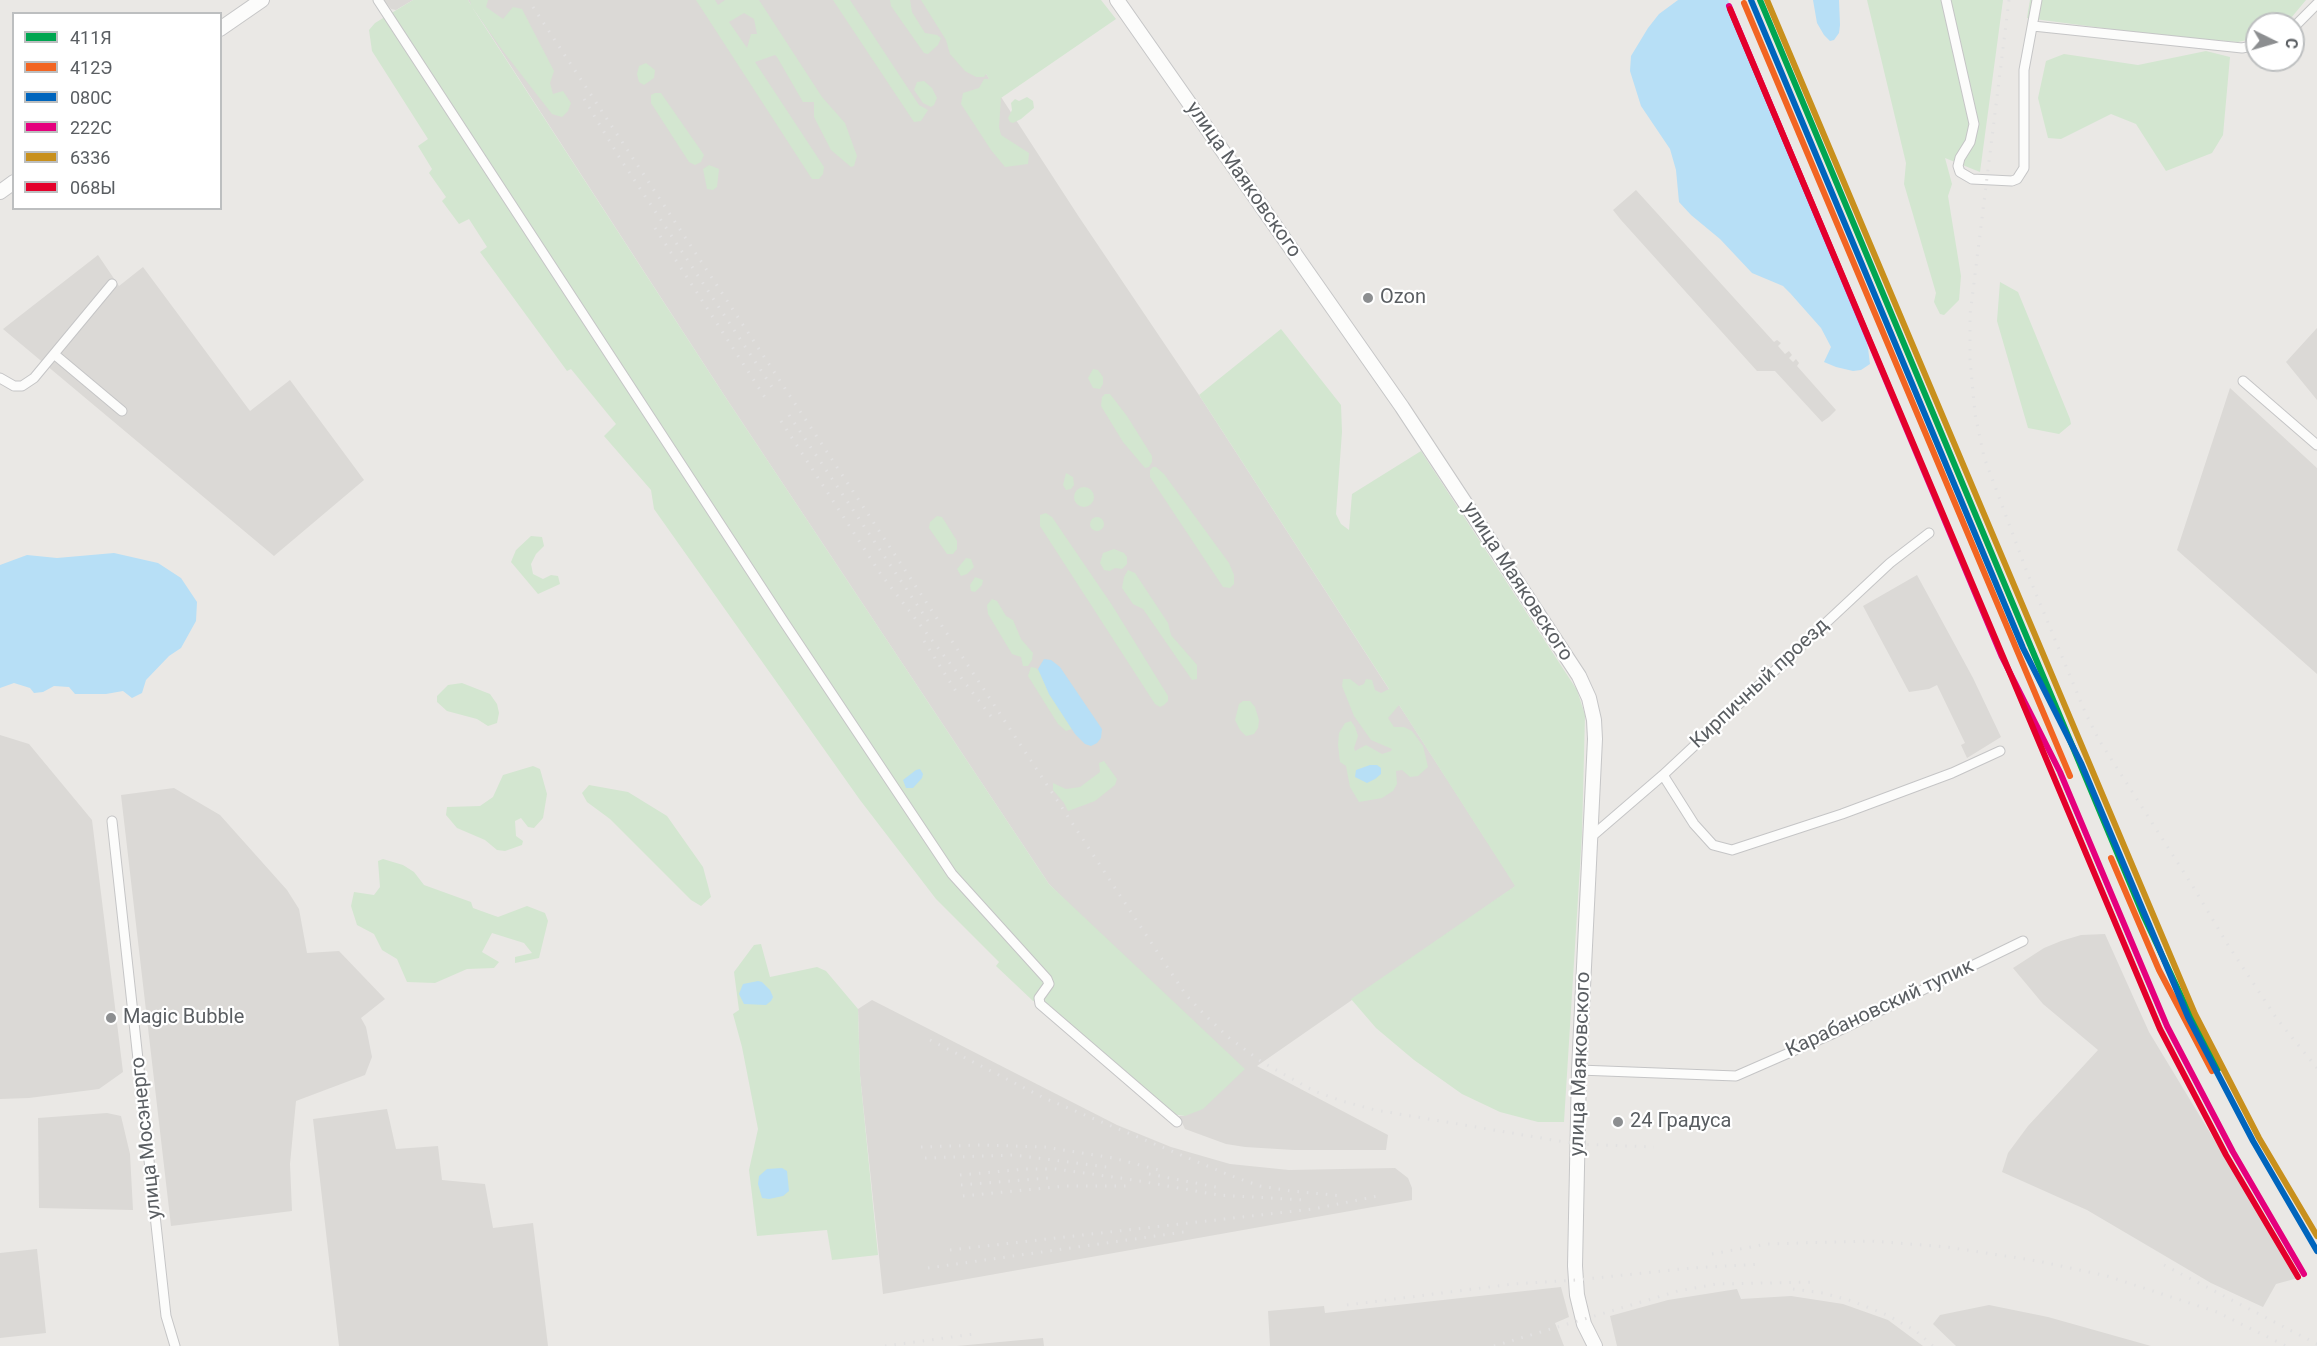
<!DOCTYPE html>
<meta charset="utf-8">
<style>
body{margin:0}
#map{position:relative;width:2317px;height:1346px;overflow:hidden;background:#eae8e5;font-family:Roboto,sans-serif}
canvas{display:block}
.legend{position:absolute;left:12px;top:12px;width:210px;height:198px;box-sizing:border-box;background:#fff;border:2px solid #bdbfc0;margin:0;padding:8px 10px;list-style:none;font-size:18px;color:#5a5e62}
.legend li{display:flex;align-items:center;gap:12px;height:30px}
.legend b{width:30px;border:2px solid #bdbfc0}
.north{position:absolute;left:2245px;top:12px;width:60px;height:60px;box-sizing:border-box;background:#fff;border:2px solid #bdbfc0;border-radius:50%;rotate:95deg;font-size:16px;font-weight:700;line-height:24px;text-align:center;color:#5a5e62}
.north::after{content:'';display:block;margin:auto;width:21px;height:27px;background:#8c8e90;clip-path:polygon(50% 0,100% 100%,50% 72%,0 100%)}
</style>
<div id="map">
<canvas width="2317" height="1346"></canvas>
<ul class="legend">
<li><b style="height:8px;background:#00a651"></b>411Я</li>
<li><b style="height:8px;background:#f26522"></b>412Э</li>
<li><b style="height:8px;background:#0065bd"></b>080С</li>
<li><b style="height:8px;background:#e5007d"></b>222С</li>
<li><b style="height:8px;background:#c8901d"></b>6336</li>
<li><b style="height:8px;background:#e4002b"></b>068Ы</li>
</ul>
<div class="north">С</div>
</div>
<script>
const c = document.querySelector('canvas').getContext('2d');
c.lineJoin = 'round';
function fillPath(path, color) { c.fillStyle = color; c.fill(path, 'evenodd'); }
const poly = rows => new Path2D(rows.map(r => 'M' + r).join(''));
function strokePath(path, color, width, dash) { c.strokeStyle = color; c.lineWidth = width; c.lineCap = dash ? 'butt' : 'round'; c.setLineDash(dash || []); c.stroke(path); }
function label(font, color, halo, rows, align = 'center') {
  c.font = font + ' Roboto,sans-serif'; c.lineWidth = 4.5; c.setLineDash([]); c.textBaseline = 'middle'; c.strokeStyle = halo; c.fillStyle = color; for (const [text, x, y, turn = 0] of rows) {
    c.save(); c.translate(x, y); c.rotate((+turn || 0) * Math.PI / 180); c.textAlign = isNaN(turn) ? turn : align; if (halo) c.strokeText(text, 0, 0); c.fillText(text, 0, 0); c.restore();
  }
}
fillPath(poly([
 [384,0,413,0,396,10,391,9],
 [468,0,938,0,1079,217,1199,395,1516,886,1257,1066,1388,1135,1386,1150,1294,1150,1245,1147,1226,1144,1185,1129,1179,1116,1185,1116,1094,929,1049,884,728,401],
 [1636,190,1774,342,1777,340,1781,343,1778,346,1785,354,1789,351,1792,355,1789,358,1793,362,1796,359,1799,363,1797,366,1836,410,1829,417,1822,422,1775,371,1757,371,1621,220,1613,210],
 [98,255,119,286,143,267,250,411,290,380,364,480,274,556,3,329],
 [2317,328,2317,400,2286,362],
 [2230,388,2317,468,2317,674,2177,550],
 [1917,575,1973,678,2001,737,1967,758,1961,745,1965,743,1937,685,1929,689,1909,692,1863,606],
 [0,735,29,744,92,820,123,1072,99,1089,29,1098,0,1099],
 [174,788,220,815,287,890,299,909,307,953,339,951,385,999,361,1018,366,1027,372,1057,365,1075,296,1101,290,1164,292,1211,171,1226,121,795],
 [2105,934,2149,1032,2298,1278,2276,1284,2263,1307,2211,1283,2087,1210,2002,1172,2008,1153,2028,1126,2098,1050,2043,1004,2013,968,2044,948,2061,941,2081,935],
 [872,1000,1117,1125,1171,1147,1230,1164,1289,1170,1395,1168,1408,1178,1412,1188,1412,1200,883,1294,860,1075,858,1009],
 [387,1109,396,1149,438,1146,442,1180,485,1184,493,1228,533,1223,548,1346,339,1346,313,1119],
 [107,1113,121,1116,130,1154,133,1210,39,1208,38,1118],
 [37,1249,46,1333,0,1338,0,1253],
 [1561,1287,1569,1317,1555,1323,1564,1346,1270,1346,1268,1311,1324,1306,1325,1313],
 [1737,1289,1741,1299,1791,1296,1843,1304,1888,1320,1923,1346,1617,1346,1610,1316,1668,1300],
 [1989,1305,2048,1317,2151,1346,1956,1346,1933,1324,1940,1315],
 [1043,1338,1044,1346,957,1346]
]), '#dbd9d6');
fillPath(poly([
 [413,0,468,0,471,5,470,0,488,0,486,7,503,19,513,7,522,9,554,71,550,83,553,94,563,91,571,103,568,111,562,117,552,114,503,51,472,7,728,401,1049,884,1245,1069,1203,1109,1185,1116,1171,1114,1048,1004,1033,1001,996,966,999,962,936,899,860,800,654,509,651,490,604,436,616,424,571,369,567,371,480,252,487,247,469,219,459,224,442,201,446,197,429,173,432,169,418,146,428,139,372,51,369,30,375,23],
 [696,0,715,0,718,5,725,0,759,0,822,97,845,123,857,156,854,166,851,167,831,150,814,117,814,102,803,102,777,57,775,55,755,62,824,167,823,174,819,179,812,179],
 [744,13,754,19,757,34,751,34,747,48,729,22],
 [833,0,850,0,919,105,928,110,921,121,914,122],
 [890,0,910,0,912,12,925,33,937,35,941,38,938,45,928,54,924,53,891,6],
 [921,0,1101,0,1116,19,1001,98,999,127,1001,135,1029,153,1028,164,1005,167,991,150,961,104,963,93,979,88,984,79,989,79,986,74,984,77,976,77,965,71,950,54,946,40],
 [1867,0,2003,0,1980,172,1945,158,1952,184,1948,196,1961,276,1959,300,1944,315,1940,314,1934,302,1936,293,1904,184,1906,163],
 [2030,0,2306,0,2286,24,2257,24,2257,38,2238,42,2163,36,2027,18],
 [2206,51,2230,57,2223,135,2212,153,2166,171,2136,124,2111,114,2061,139,2048,138,2038,98,2046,61,2064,54,2138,65],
 [646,63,655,70,654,78,644,85,639,82,637,74,639,66],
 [924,81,932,88,937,98,934,105,931,107,923,103,914,90,917,82],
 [655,93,661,93,704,155,701,162,695,165,689,162,651,103,651,95],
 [1027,97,1033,101,1034,108,1021,119,1013,123,1010,122,1008,118,1012,110,1011,103,1015,99,1019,101],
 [709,165,719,169,717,187,713,190,707,189,703,169],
 [2000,282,2018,292,2070,419,2071,424,2059,434,2028,428,1997,321],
 [1281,329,1341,405,1342,432,1336,514,1341,524,1349,530,1352,494,1421,451,1577,690,1585,715,1582,834,1564,1122,1538,1122,1500,1112,1462,1094,1414,1060,1376,1028,1351,999,1515,886,1399,705,1388,718,1394,727,1404,727,1412,731,1423,746,1428,767,1418,776,1410,777,1402,770,1396,771,1397,784,1393,791,1382,798,1359,802,1350,787,1346,766,1340,762,1338,745,1339,733,1345,723,1351,721,1355,727,1358,736,1354,748,1355,751,1366,745,1382,754,1391,751,1392,749,1371,740,1354,716,1342,686,1343,679,1350,679,1359,686,1364,684,1366,679,1372,680,1375,690,1381,693,1389,689,1199,395],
 [1093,369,1098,370,1103,377,1103,384,1100,389,1093,388,1088,378],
 [1105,394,1110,394,1127,416,1152,456,1152,462,1149,467,1145,468,1123,442,1101,406,1102,397],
 [1153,467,1156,467,1164,474,1229,563,1234,575,1234,584,1230,588,1223,587,1150,477,1150,470],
 [1066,473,1073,477,1074,485,1071,489,1066,490,1063,485],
 '1074 497a10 10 0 1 1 20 0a10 10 0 1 1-20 0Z',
 [1046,513,1052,517,1112,605,1168,696,1168,701,1164,705,1160,707,1155,704,1040,526,1040,515],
 [937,516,942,517,957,541,957,549,953,554,947,554,929,528,930,522],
 '1090 524a7 7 0 1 1 14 0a7 7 0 1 1-14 0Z',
 [531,536,542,537,544,546,536,554,531,564,533,574,543,579,551,575,558,576,560,584,538,594,511,562,516,550],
 [1114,549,1124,553,1127,557,1127,564,1122,569,1115,568,1110,571,1104,570,1100,563,1103,553],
 [966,558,971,559,974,567,967,574,961,576,957,569],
 [1128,570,1135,573,1168,623,1171,635,1197,665,1197,679,1192,680,1143,609,1133,604,1122,588,1124,577],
 [975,577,983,580,982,585,975,592,971,591,970,585],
 [992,599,997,601,1006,616,1013,620,1021,639,1033,653,1032,660,1028,666,1023,666,1021,657,1012,654,988,614,987,605],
 [1031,667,1036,668,1044,676,1072,729,1066,731,1058,724,1028,676],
 [462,683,490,694,497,704,499,713,497,723,488,726,477,719,447,711,437,702,437,696,448,685],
 [1243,701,1250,701,1255,707,1259,720,1258,728,1254,734,1246,736,1240,730,1235,720,1239,704],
 [1104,761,1117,779,1115,785,1095,801,1068,811,1064,803,1053,790,1053,783,1066,789,1080,787,1100,772,1099,763],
 [533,766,540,769,547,794,543,818,534,828,528,827,521,818,515,821,516,836,523,841,522,845,505,851,497,850,485,840,457,828,446,815,447,807,480,806,493,797,503,775],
 [589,785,628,792,667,816,703,867,711,897,701,906,691,900,610,819,587,802,582,793],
 [383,859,403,865,414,872,424,885,471,902,473,908,498,917,527,906,545,913,548,921,539,958,515,963,515,957,532,953,524,943,492,933,482,952,499,962,494,968,467,969,435,983,407,982,397,959,382,950,374,934,357,925,351,906,354,892,374,895,380,887,378,861],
 [761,944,770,977,817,967,826,971,858,1009,860,1075,878,1255,832,1260,827,1230,757,1236,749,1170,758,1129,742,1047,733,1014,739,1010,734,972,754,945]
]), '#d3e6d0');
fillPath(poly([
 [1678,0,1728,0,1863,327,1868,348,1870,364,1861,370,1853,371,1836,367,1824,362,1831,347,1821,328,1790,293,1783,286,1752,273,1720,239,1691,215,1679,202,1676,170,1670,149,1641,106,1630,71,1631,56,1648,28,1659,14],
 [1813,0,1839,0,1840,25,1839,33,1834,40,1830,41,1824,35,1817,23],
 [114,553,158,563,181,578,197,602,196,621,181,648,169,656,146,680,142,693,132,698,123,691,106,694,75,694,69,687,54,686,43,692,34,693,30,688,14,683,0,688,0,565,27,555,57,558],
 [1044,659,1051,660,1060,667,1102,729,1101,738,1097,743,1091,746,1085,744,1075,734,1049,694,1038,669],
 [1370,765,1377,765,1381,768,1381,774,1375,779,1367,783,1355,777,1356,770],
 [920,769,923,774,922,778,913,788,906,788,903,780,916,770],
 [758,981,762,982,770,990,773,997,771,1001,766,1005,744,1004,739,994,743,984],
 [782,1168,787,1171,789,1191,783,1196,769,1199,762,1198,758,1184,759,1176,767,1169]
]), '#b7dff6');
const street = poly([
 [378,0,784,622,952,874,1047,979,1049,984,1039,998,1040,1004,1177,1122],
 [1946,0,1974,124,1970,142,1960,158,1958,166,1960,172,1972,179,2012,181,2017,179,2024,168,2024,70,2037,0],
 [2033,26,2242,48,2257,45],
 [2293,28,2317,4],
 [54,354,122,411],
 [0,378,14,386,22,386,34,378,112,284],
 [2243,381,2317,445],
 [1663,775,1694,824,1713,845,1732,850,1842,814,1952,773,2000,751],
 [112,821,166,1316,175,1346],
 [1591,837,1663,775,1890,563,1929,533],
 [1579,1070,1736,1076,1830,1035,2023,941]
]);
const secondary = poly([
 [1117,0,1402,407,1579,676,1589,698,1594,720,1595,739,1579,1070,1575,1266,1577,1295,1584,1324,1595,1346],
 [220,29,262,0],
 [0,192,14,182]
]);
strokePath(street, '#c5c5c6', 11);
strokePath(secondary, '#c6c6c7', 16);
strokePath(street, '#fcfcfb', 9);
strokePath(secondary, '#fcfcfb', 14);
strokePath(poly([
 [2009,0,1970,315,1970,359,1975,414,1984,457,2027,572,2085,712,2099,740,2192,885,2228,945,2277,1019,2317,1068],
 [533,7,1162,959,1186,995,1204,1014,1228,1037,1262,1062,1314,1091,1342,1101,1375,1110,1577,1144,1654,1147],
 [584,99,621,160,776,393],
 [655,228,766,399],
 [789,415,930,624],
 [781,421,880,573,993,719],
 [924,641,957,693],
 [930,1040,1044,1098,1229,1175,1260,1186,1291,1191,1343,1196],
 [921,1147,981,1145,1045,1147,1113,1158,1159,1170],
 [925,1158,1014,1155,1107,1167],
 [1149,1174,1216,1187],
 [960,1175,1026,1169,1056,1169,1134,1180,1218,1195,1304,1200],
 [961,1185,1048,1178],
 [963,1196,1066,1186,1127,1186],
 [950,1250,1313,1209,1378,1196],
 [1712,1254,1767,1244,1871,1241,1947,1247,2038,1261,2107,1276,2217,1312,2286,1346],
 [2164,1265,2317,1344],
 [928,1268,1184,1232],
 [1793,1289,1823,1293,1852,1301,1887,1315,1916,1331,1933,1346],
 [1347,1305,1513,1284,1576,1280,1692,1268,1762,1264],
 [885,1346,974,1334],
 [1494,1346,1678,1291,1716,1284,1817,1282]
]), '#e2e1e1', 3, [1.5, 8]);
strokePath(poly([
 [1760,0,2144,917,2191,1017,2219,1068]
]), '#00a651', 6);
strokePath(poly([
 [1744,3,2070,776],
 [2111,858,2159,970,2212,1071]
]), '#f26522', 6);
strokePath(poly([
 [1751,0,2023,648,2081,763,2188,1017,2253,1141,2317,1251]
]), '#0065bd', 6);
strokePath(poly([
 [1729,6,2002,657,2060,772,2167,1026,2233,1152,2304,1274]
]), '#e5007d', 6);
strokePath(poly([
 [1767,0,2195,1014,2259,1138,2317,1236]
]), '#c8901d', 6);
strokePath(poly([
 [1730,9,2160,1029,2226,1155,2298,1277]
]), '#e4002b', 6);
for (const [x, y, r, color] of [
 [1368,298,6,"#8c8e90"],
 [111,1018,6,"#8c8e90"],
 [1618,1122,6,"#8c8e90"]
]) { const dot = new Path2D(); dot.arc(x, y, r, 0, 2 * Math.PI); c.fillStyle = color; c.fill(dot); strokePath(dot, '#fff', 2); }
label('20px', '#5a5e62', '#fff', [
 ["улица Маяковского",1243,180,55],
 ["улица Маяковского",1517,582,57],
 ["Кирпичный проезд",1760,684,-43],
 ["Карабановский тупик",1880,1009,-25],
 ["улица Маяковского",1581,1064,-88],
 ["улица Мосэнерго",147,1138,-96]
]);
label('20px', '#5a5e62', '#fff', [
 ["Ozon",1380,298],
 ["Magic Bubble",123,1018],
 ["24 Градуса",1630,1122]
], 'left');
</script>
